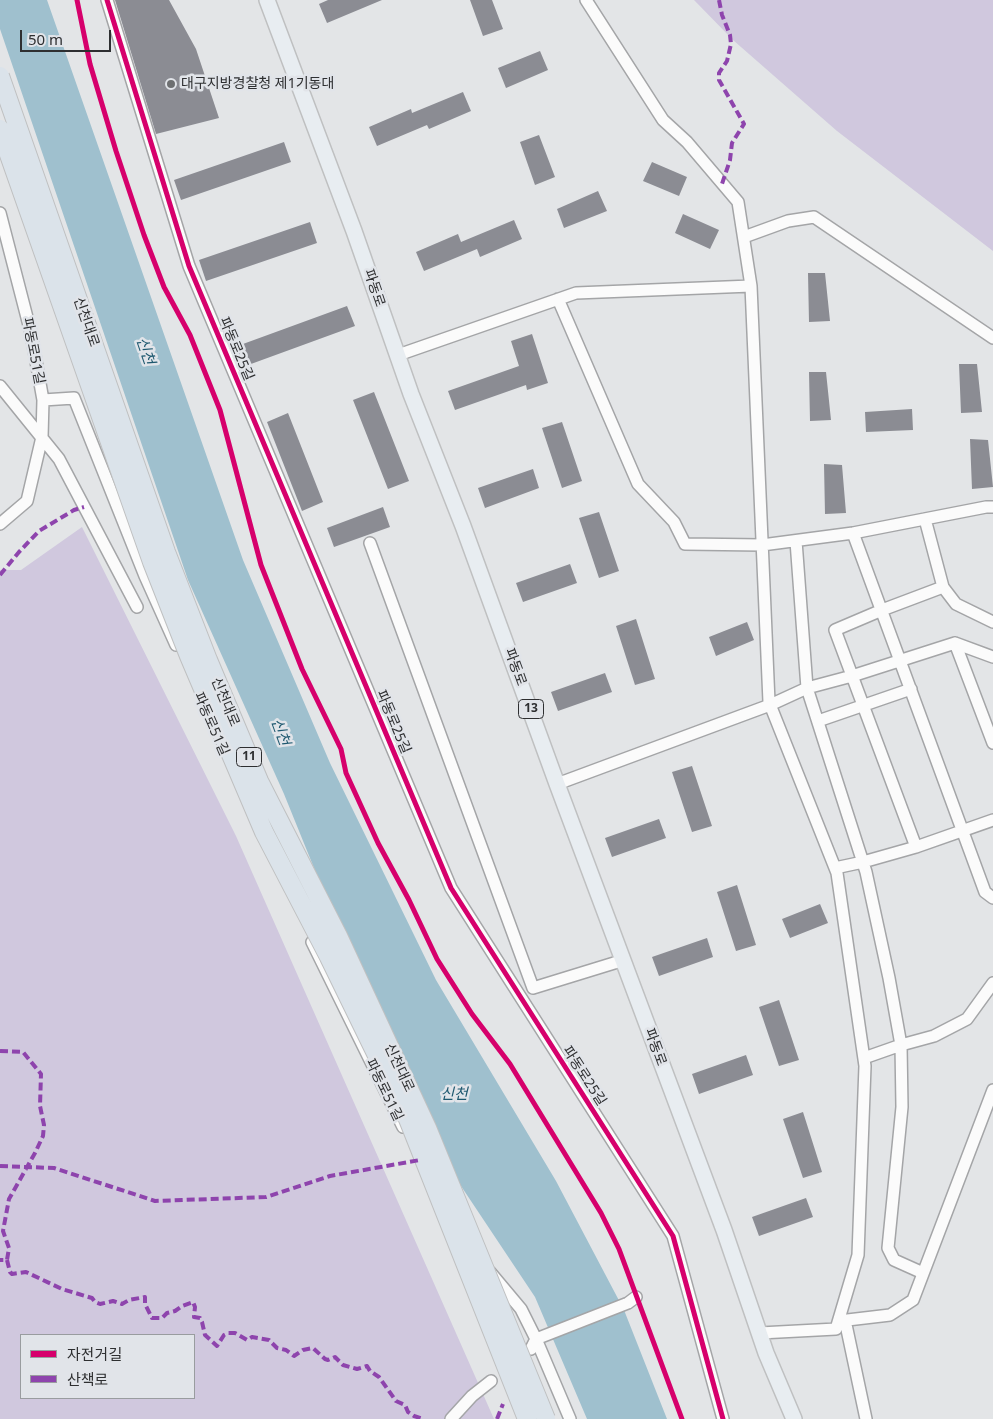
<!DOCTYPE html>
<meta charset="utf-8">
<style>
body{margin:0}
#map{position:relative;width:993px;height:1419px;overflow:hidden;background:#e3e5e7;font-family:"Noto Sans","Noto Sans KR",sans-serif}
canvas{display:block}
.legend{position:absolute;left:20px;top:1334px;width:175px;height:65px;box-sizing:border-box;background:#e1e4e9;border:1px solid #999c9f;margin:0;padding:6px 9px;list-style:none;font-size:15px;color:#2e2f31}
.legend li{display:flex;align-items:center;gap:10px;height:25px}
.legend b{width:25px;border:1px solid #999c9f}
.scale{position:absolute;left:20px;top:30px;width:91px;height:22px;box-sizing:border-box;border:2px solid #2e2f31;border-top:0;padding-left:6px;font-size:15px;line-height:18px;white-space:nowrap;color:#2e2f31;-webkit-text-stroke:4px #e1e4e9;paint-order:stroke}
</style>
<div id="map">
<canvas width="993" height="1419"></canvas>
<ul class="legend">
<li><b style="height:6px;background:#d6006c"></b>자전거길</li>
<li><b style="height:6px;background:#8e44ad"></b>산책로</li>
</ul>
<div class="scale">50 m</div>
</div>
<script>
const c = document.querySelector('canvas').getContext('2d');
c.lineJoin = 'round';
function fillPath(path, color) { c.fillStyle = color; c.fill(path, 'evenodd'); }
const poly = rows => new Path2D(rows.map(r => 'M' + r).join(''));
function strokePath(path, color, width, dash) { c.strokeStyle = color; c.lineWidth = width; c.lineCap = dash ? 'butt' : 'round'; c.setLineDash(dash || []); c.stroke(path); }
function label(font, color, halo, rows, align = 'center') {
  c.font = font + ' "Noto Sans","Noto Sans KR",sans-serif'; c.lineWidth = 5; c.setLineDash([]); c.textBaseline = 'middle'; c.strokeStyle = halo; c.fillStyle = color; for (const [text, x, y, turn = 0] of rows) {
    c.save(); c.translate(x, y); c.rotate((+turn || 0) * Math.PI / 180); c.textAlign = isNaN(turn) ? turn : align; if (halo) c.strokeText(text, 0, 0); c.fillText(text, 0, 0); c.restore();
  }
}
fillPath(poly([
 [694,0,993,0,993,251,837,131,733,40],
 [82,527,236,836,494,1419,0,1419,0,570,21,570],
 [21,1335,194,1335,194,1398,21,1398]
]), '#d0c8de');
fillPath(poly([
 [0,0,47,0,243,560,330,763,436,980,556,1181,624,1310,667,1419,587,1419,535,1297,415,1117,284,794,188,580,0,29]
]), '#9fc0ce');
fillPath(poly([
 [115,0,169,0,196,49,219,118,156,134],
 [328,0,382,0,327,23,319,4],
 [470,0,492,0,503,29,483,36],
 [540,51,548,70,506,88,498,68],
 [463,92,471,111,429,129,427,125,377,146,369,127,411,109,412,113],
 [539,135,555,177,535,185,520,142],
 [284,142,291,162,181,200,174,180],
 [652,162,687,177,679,196,643,181],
 [598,191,607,211,564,228,557,209],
 [683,214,719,230,710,249,675,233],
 [514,220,522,239,480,257,477,249,424,271,416,252,458,234,461,242],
 [310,222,317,243,206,281,199,260],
 [808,273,825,273,830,321,809,322],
 [347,306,355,326,240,368,232,348],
 [532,334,548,383,527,390,526,385,455,410,448,391,519,366,511,341],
 [959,364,977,364,982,412,961,413],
 [809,372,826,372,831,420,810,421],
 [374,392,409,481,388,489,353,400],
 [912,409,913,430,866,432,865,412],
 [288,413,323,502,302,511,267,422],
 [562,422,582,481,562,488,542,428],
 [970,439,988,440,993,487,972,489],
 [824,464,842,465,846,513,825,514],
 [533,469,539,488,485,508,478,488],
 [383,507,390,527,334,547,327,528],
 [599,512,619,571,599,578,579,518],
 [570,564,577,583,523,602,516,583],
 [636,619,655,679,635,685,616,626],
 [747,622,754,640,716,656,709,637],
 [605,673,612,692,558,711,551,692],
 [692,766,712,826,692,832,672,772],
 [659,819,666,838,612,857,605,838],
 [737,885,756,945,736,951,717,892],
 [820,904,828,923,790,938,782,919],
 [707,938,713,957,659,976,652,957],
 [779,1000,799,1060,779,1066,759,1007],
 [746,1055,753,1075,699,1094,692,1074],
 [803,1112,822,1172,803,1178,783,1119],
 [806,1198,813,1217,759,1236,752,1217]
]), '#8b8c93');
const minor = poly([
 [107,0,189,266,451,888,673,1236,723,1419],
 [586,0,663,120,687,142,738,202,751,286,769,702,837,873,865,1066,858,1255,836,1329,760,1333],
 [0,213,31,333,43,400,74,398,145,576,176,645],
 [744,237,788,221,814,217,993,338],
 [558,299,638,484,674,522,685,544,762,545,853,533,986,507,993,507],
 [398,355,576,293,751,286],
 [0,386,59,459,137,607],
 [925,519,943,587],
 [0,524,27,501,42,437,43,400],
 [853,533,985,892,993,898],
 [796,541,807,688,866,872,889,978,901,1045,902,1107,888,1248,894,1260,923,1273],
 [370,543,533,988,624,960],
 [993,622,956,604,943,587,882,610,835,630,916,847,993,820],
 [955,643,993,743],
 [818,721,911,689],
 [557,784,770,705,807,688,852,676,955,643,993,657],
 [835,868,863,862,916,847],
 [312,942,403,1127],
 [864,1058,901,1045,934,1036,967,1019,993,983],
 [490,1272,521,1309,536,1339,570,1419],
 [845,1320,866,1419],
 [839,1321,890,1315,913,1300,993,1090],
 [531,1349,536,1339,628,1303,636,1297],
 [451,1419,472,1396,491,1381]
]);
const major = poly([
 [267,0,354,231,411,394,463,526,557,784,724,1230,766,1353,794,1419]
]);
strokePath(minor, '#a4a5a7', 14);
strokePath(major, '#bfc0c1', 18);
strokePath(minor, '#fbfbfb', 11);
strokePath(major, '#e8edf1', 15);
const highwayBridge = poly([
 [0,76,166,552,208,660,259,781,338,936,427,1128,546,1419],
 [0,129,152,562,189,656,264,832,329,957,408,1119,527,1419]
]);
strokePath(highwayBridge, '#bfc0c1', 20, []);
strokePath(highwayBridge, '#dbe3ea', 18);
strokePath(poly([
 [719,0,722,15,730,35,731,44,727,61,719,73,719,80,744,124,732,143,730,160,722,184],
 [0,575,19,552,39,531,74,510,84,507],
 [0,1051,23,1052,41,1074,40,1106,44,1125,43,1136,35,1153,9,1199,3,1231,9,1248,7,1260,0,1260],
 [0,1166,54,1168,155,1201,266,1197,330,1176,420,1160],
 [7,1260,10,1272,12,1274,26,1272,62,1289,92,1298,95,1302,100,1304,113,1301,122,1304,129,1300,145,1297,145,1304,152,1318,162,1318,167,1313,175,1311,182,1306,193,1302,195,1307,194,1317,200,1318,202,1322,205,1335,217,1346,224,1335,228,1333,235,1333,247,1340,252,1337,269,1340,277,1348,286,1350,294,1356,303,1350,313,1348,325,1359,328,1360,335,1357,343,1365,357,1369,367,1366,370,1371,379,1377,396,1401,405,1405,408,1412,414,1416,423,1419],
 [497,1419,503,1404]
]), '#8e44ad', 4, [8, 4]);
strokePath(poly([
 [77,0,90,64,116,151,144,235,164,287,190,335,220,410,261,565,302,669,341,749,346,773,378,843,409,900,437,959,472,1014,510,1064,601,1213,619,1249,682,1419],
 [107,0,189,266,451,888,673,1236,723,1419]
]), '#d6006c', 5);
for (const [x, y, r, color] of [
 [171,84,5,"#6d6f71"]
]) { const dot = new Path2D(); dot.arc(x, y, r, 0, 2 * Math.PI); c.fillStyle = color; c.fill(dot); strokePath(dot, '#e1e4e9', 2); }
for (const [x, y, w] of [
 [531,709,25],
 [249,757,25]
]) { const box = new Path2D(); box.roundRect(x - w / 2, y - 9.5, w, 19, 4); c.fillStyle = '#e1e4e9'; c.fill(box); strokePath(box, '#2e2f31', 1); }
label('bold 12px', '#2e2f31', null, [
 ["13",531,709],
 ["11",249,757]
]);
label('14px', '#2e2f31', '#e1e4e9', [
 ["대구지방경찰청 제1기동대",181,84]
], 'left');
label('14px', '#2e2f31', '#e1e4e9', [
 ["파동로",374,288,71],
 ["신천대로",86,322,71],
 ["파동로25길",236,349,67],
 ["파동로51길",33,351,79],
 ["파동로",515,667,70],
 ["신천대로",225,702,67],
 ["파동로25길",393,722,67],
 ["파동로51길",211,724,66],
 ["파동로",655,1047,70],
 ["신천대로",399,1068,65],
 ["파동로25길",584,1076,57],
 ["파동로51길",384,1090,64]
]);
label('italic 15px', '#1e586f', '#e1e4e9', [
 ["신천",145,351,71],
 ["신천",280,732,70],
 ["신천",454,1095]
]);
</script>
